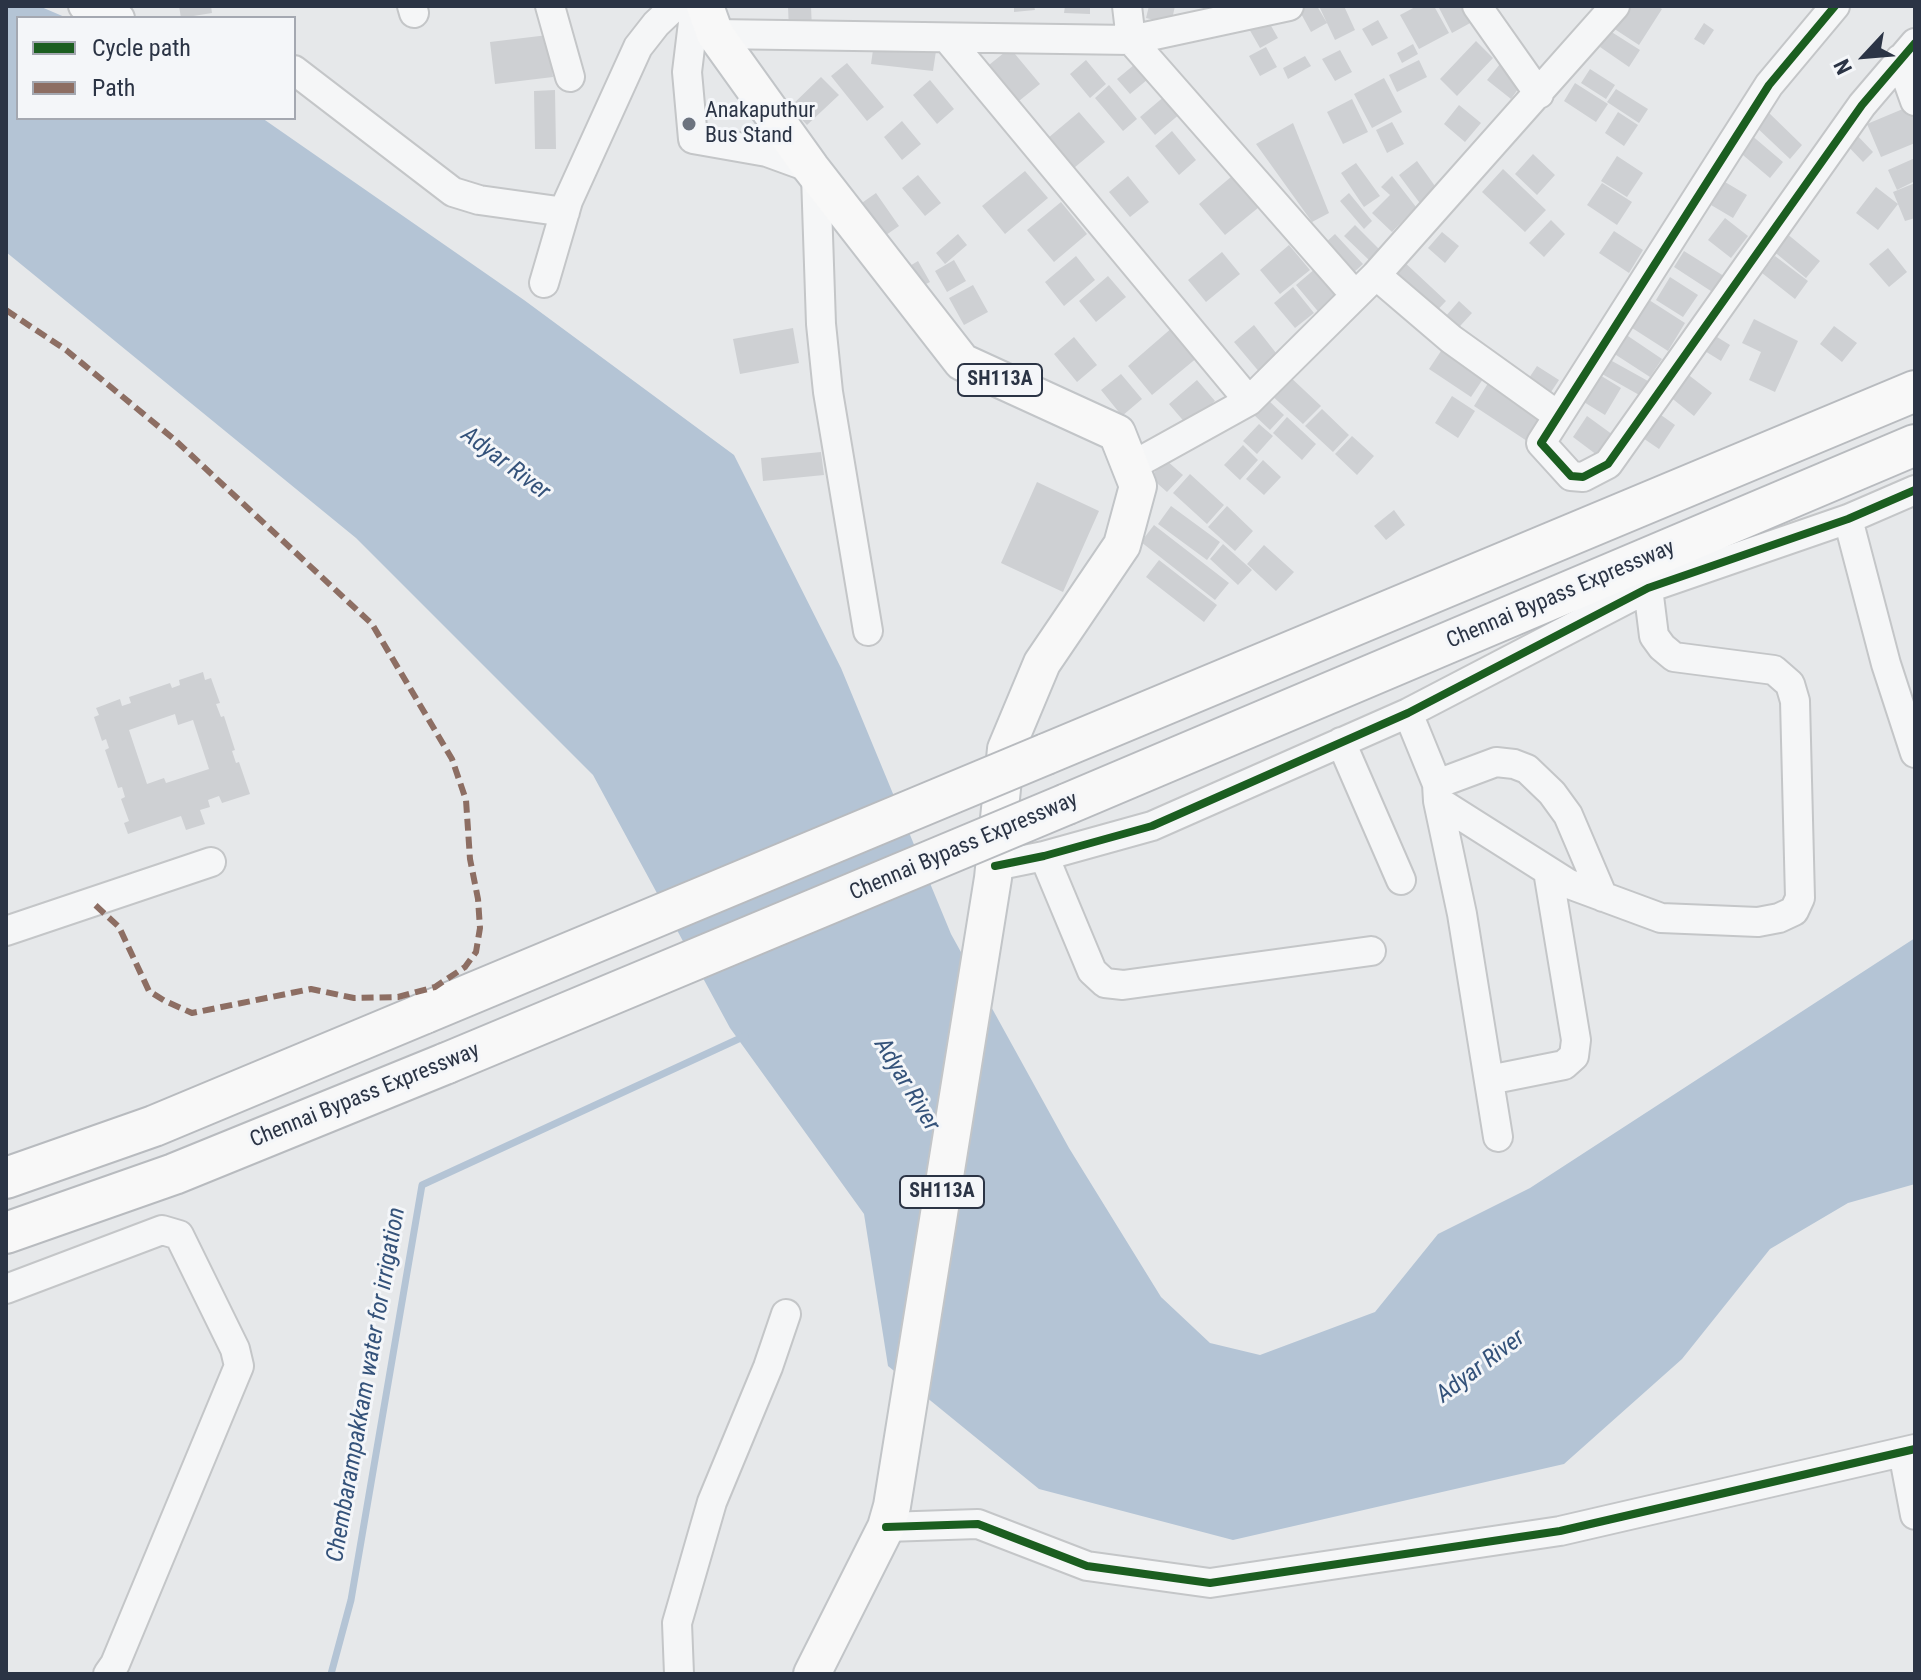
<!DOCTYPE html>
<style>
body{margin:0}
#map{position:relative;width:1921px;height:1680px;overflow:hidden;background:#e6e8ea;font-family:"Roboto Condensed",sans-serif}
canvas{display:block}
.frame{position:absolute;inset:0;border:8px solid #2b3445;pointer-events:none}
.legend{position:absolute;left:16px;top:16px;width:280px;height:104px;box-sizing:border-box;background:#f4f6f9;border:2px solid #a4a8b1;margin:0;padding:10px 14px;list-style:none;font-size:24px;color:#2b3445}
.legend li{display:flex;align-items:center;gap:16px;height:40px}
.legend b{width:40px;border:2px solid #a4a8b1}
.north{position:absolute;left:1825px;top:16px;width:80px;height:80px;-webkit-text-stroke:6px #f4f6f9;paint-order:stroke;rotate:244deg;font-size:22px;font-weight:700;line-height:32px;text-align:center;color:#2b3445}
.north::after{content:'';display:block;margin:auto;width:28px;height:36px;background:#2b3445;clip-path:polygon(50% 0,100% 100%,50% 72%,0 100%)}
</style>
<div id="map">
<canvas width="1921" height="1680"></canvas>
<div class="frame"></div>
<ul class="legend">
<li><b style="height:10px;background:#1b5e20"></b>Cycle path</li>
<li><b style="height:10px;background:#8d6e63"></b>Path</li>
</ul>
<div class="north">N</div>
</div>
<script>
const c = document.querySelector('canvas').getContext('2d');
c.lineJoin = 'round';
function fillPath(path, color) { c.fillStyle = color; c.fill(path, 'evenodd'); }
const poly = rows => new Path2D(rows.map(r => 'M' + r).join(''));
function strokePath(path, color, width, dash) { c.strokeStyle = color; c.lineWidth = width; c.lineCap = dash ? 'butt' : 'round'; c.setLineDash(dash || []); c.stroke(path); }
function label(font, color, halo, rows, align = 'center') {
  c.font = font + ' "Roboto Condensed",sans-serif'; c.lineWidth = 6; c.setLineDash([]); c.textBaseline = 'middle'; c.strokeStyle = halo; c.fillStyle = color; for (const [text, x, y, turn = 0] of rows) {
    c.save(); c.translate(x, y); c.rotate((+turn || 0) * Math.PI / 180); c.textAlign = isNaN(turn) ? turn : align; if (halo) c.strokeText(text, 0, 0); c.fillText(text, 0, 0); c.restore();
  }
}
fillPath(poly([
 [6,6,39,6,67,18,18,18,18,118,262,118,524,300,734,455,841,668,951,934,1069,1148,1161,1297,1210,1343,1260,1355,1375,1312,1438,1234,1530,1188,1915,938,1915,1184,1848,1203,1770,1249,1682,1359,1564,1464,1233,1540,1039,1489,888,1366,864,1214,730,1028,593,775,356,538,6,252]
]), '#b4c4d5');
strokePath(poly([
 [331,1674,351,1600,422,1185,745,1036]
]), '#b4c4d5', 7);
fillPath(poly([
 [179,6,211,6,212,13,181,18],
 [788,6,811,6,812,30,789,31],
 [1014,6,1034,6,1035,10,1014,12],
 [1065,6,1090,6,1090,14,1064,13],
 [1149,6,1175,6,1171,24,1146,18],
 [1306,6,1317,6,1327,23,1311,32,1299,10],
 [1319,6,1344,6,1355,30,1335,40],
 [1417,6,1434,6,1449,33,1419,49,1400,15],
 [1438,6,1464,6,1472,22,1452,33],
 [1628,6,1657,6,1662,9,1639,45,1613,28],
 [1266,17,1278,38,1260,48,1248,27],
 [1378,20,1388,38,1372,46,1362,29],
 [1704,23,1714,30,1704,45,1694,39],
 [1610,31,1640,50,1629,67,1600,47],
 [548,35,553,77,495,84,490,42],
 [1476,41,1493,58,1457,96,1440,79],
 [874,43,936,51,933,71,871,64],
 [1413,44,1418,54,1402,63,1397,53],
 [1266,47,1277,67,1260,76,1249,56],
 [1010,48,1040,84,1014,105,984,69],
 [1340,50,1352,72,1335,81,1322,59],
 [1305,56,1311,66,1288,79,1283,68],
 [1086,60,1106,84,1090,98,1070,74],
 [1140,60,1153,75,1130,94,1117,79],
 [1419,60,1427,77,1397,92,1389,75],
 [847,63,884,107,867,121,831,76],
 [1500,64,1523,82,1511,99,1487,80],
 [1590,69,1615,85,1606,99,1581,83],
 [821,77,839,95,807,125,790,107],
 [1384,78,1402,112,1372,128,1354,94],
 [930,80,954,109,937,124,913,95],
 [1575,83,1608,104,1596,122,1564,101],
 [1109,85,1137,119,1123,131,1095,98],
 [1616,89,1648,109,1639,123,1607,102],
 [555,90,556,149,535,149,534,91],
 [1166,95,1181,113,1155,135,1140,117],
 [1352,99,1368,132,1343,144,1327,112],
 [1459,105,1481,123,1465,142,1444,124],
 [1910,106,1915,119,1915,143,1881,157,1867,124],
 [1766,110,1802,145,1790,159,1753,124],
 [1079,112,1105,142,1074,168,1048,138],
 [1618,112,1638,125,1624,146,1605,133],
 [902,121,921,144,902,160,884,137],
 [1392,122,1404,144,1387,153,1376,130],
 [1293,123,1329,213,1312,222,1256,144],
 [1172,131,1196,160,1179,175,1155,146],
 [1853,131,1873,152,1863,162,1843,141],
 [1750,134,1783,162,1770,178,1737,150],
 [1533,154,1555,175,1537,195,1515,174],
 [1617,156,1643,173,1627,197,1601,181],
 [1915,158,1915,181,1897,190,1888,170],
 [1417,161,1440,193,1422,206,1399,175],
 [1356,163,1380,196,1364,207,1341,173],
 [1503,169,1546,210,1525,232,1482,192],
 [1025,171,1048,198,1005,234,982,206],
 [1238,171,1264,203,1225,235,1199,204],
 [918,175,941,203,925,216,902,188],
 [1128,176,1149,202,1130,217,1109,192],
 [1392,176,1416,207,1392,232,1372,213,1390,195,1381,187],
 [1725,182,1747,195,1733,218,1711,205],
 [1602,183,1632,202,1617,225,1587,205],
 [1915,183,1915,218,1905,221,1893,192],
 [1876,187,1898,204,1878,230,1856,213],
 [876,193,899,226,879,240,856,207],
 [1349,193,1372,221,1364,229,1340,201],
 [1061,202,1087,234,1054,262,1027,230],
 [1725,218,1748,236,1731,258,1708,240],
 [1551,220,1565,234,1544,257,1529,243],
 [1355,225,1379,249,1369,260,1344,236],
 [1780,228,1820,261,1806,278,1766,245],
 [1614,231,1643,250,1629,273,1599,253],
 [1442,232,1459,246,1445,263,1428,248],
 [958,234,967,245,945,264,936,253],
 [1335,234,1363,264,1352,274,1324,244],
 [1289,245,1310,270,1280,294,1260,270],
 [1888,248,1907,272,1889,287,1869,264],
 [1684,251,1727,278,1717,295,1674,267],
 [1222,252,1240,274,1206,302,1188,280],
 [1076,256,1095,280,1064,306,1045,282],
 [1775,256,1808,281,1795,299,1762,273],
 [1401,259,1446,301,1430,318,1385,276],
 [954,260,966,281,947,292,935,271],
 [918,261,930,282,914,290,903,270],
 [1316,268,1341,297,1321,315,1296,285],
 [1108,276,1126,297,1096,322,1079,301],
 [1670,277,1698,295,1683,317,1656,300],
 [973,285,988,312,964,325,949,298],
 [1293,287,1314,313,1295,328,1274,303],
 [1646,298,1685,323,1668,351,1629,326],
 [1459,301,1472,313,1451,336,1438,325],
 [1754,319,1798,341,1775,392,1749,380,1761,352,1742,343],
 [1254,325,1280,358,1261,374,1234,342],
 [1834,326,1857,343,1842,362,1820,344],
 [1173,327,1198,357,1152,395,1128,366],
 [793,328,799,363,740,374,733,339],
 [1709,332,1730,345,1721,361,1700,348],
 [1625,334,1662,359,1650,377,1613,353],
 [1074,337,1097,365,1077,382,1054,354],
 [1445,345,1487,373,1471,397,1429,369],
 [1603,356,1648,381,1641,396,1595,370],
 [1537,366,1559,380,1549,395,1527,381],
 [1590,369,1621,388,1605,415,1574,396],
 [1686,373,1712,393,1694,416,1669,396],
 [1121,374,1142,399,1122,416,1101,390],
 [1287,374,1321,406,1303,424,1269,393],
 [1197,380,1215,401,1187,425,1169,404],
 [1490,380,1550,419,1533,445,1474,406],
 [1452,396,1475,411,1458,438,1435,423],
 [1267,399,1284,415,1270,430,1253,414],
 [1322,409,1349,435,1333,452,1305,426],
 [1654,410,1675,425,1659,449,1637,434],
 [1587,416,1620,440,1605,461,1573,437],
 [1287,417,1316,444,1302,460,1273,433],
 [1259,424,1273,436,1257,454,1243,441],
 [1352,436,1374,456,1357,475,1335,454],
 [1243,445,1258,460,1240,480,1224,465],
 [821,452,824,475,763,481,761,458],
 [1166,460,1183,475,1167,492,1150,477],
 [1263,460,1281,477,1264,495,1246,479],
 [1190,474,1224,505,1207,524,1173,493],
 [1037,482,1099,511,1063,592,1001,563],
 [1171,506,1220,542,1207,560,1158,524],
 [1227,506,1253,531,1235,551,1208,527],
 [1394,510,1405,525,1386,540,1374,526],
 [1154,525,1229,583,1215,600,1141,542],
 [1223,544,1252,570,1238,585,1210,559],
 [1264,545,1294,572,1276,591,1247,564],
 [1159,560,1217,605,1204,622,1146,577],
 [203,672,205,680,211,678,220,703,216,704,221,717,224,716,235,750,232,751,236,763,239,762,250,794,222,803,219,796,208,800,210,807,200,810,205,824,186,830,181,816,128,834,124,823,129,821,121,799,125,797,122,787,118,788,105,750,109,748,106,739,102,741,94,717,99,715,96,708,120,699,122,706,131,703,129,697,170,683,172,688,180,685,179,680],
 [175,714,178,725,193,720,209,769,166,783,164,778,147,784,129,730]
]), '#ced0d3');
const minor = poly([
 [83,6,120,18],
 [412,6,414,13],
 [550,6,570,77],
 [695,6,687,72,693,139,767,152,811,168],
 [1127,6,1131,40,1355,295],
 [1477,6,1539,94],
 [1835,6,1769,85,1541,443,1571,476,1583,477,1608,464,1862,105,1915,43],
 [715,34,1131,40,1289,6],
 [947,38,1249,401],
 [1900,59,1915,101],
 [294,70,453,192,479,200,565,212],
 [816,176,821,324,828,392,868,631],
 [1376,275,1451,339,1557,415],
 [544,283,568,201,638,47,656,24,675,6],
 [1130,467,1249,401,1376,275,1615,6],
 [1848,519,1886,664,1915,753],
 [1408,713,1437,784,1438,801,1462,914,1498,1137],
 [1341,742,1401,880],
 [1437,784,1496,762,1514,764,1527,769,1552,793,1568,815,1603,897],
 [1438,801,1569,884,1661,918,1758,922,1779,918,1794,911,1800,898,1795,701,1790,684,1774,670,1674,657,1662,647,1654,636,1648,588],
 [1044,856,1092,971,1105,983,1123,985,1371,951],
 [995,866,1044,856,1152,826,1408,713,1648,588,1848,519,1915,490],
 [6,931,211,862],
 [1489,1080,1564,1065,1574,1056,1576,1040,1548,871],
 [6,1289,162,1230,179,1235,235,1349,239,1366,115,1664,108,1674],
 [1903,1452,1915,1515],
 [886,1527,978,1524,1087,1566,1210,1583,1560,1531,1915,1449],
 [679,1674,677,1623,712,1502,768,1367,786,1314]
]);
const major = poly([
 [705,6,715,34,811,168,962,362,1117,433,1138,486,1122,545,1042,663,1006,749,993,878,892,1506,886,1527,812,1674]
]);
const highway = poly([
 [1046,754,1915,391],
 [1067,804,1915,445],
 [6,1178,154,1126,425,1013],
 [6,1233,174,1174,447,1063]
]);
strokePath(minor, '#c4c6c8', 32);
strokePath(major, '#c2c5c8', 40);
strokePath(highway, '#b8bbbf', 44);
strokePath(minor, '#f5f6f7', 28);
strokePath(major, '#f8f8f8', 36);
strokePath(highway, '#f8f8f8', 40);
const highwayBridge = poly([
 [425,1013,1046,754],
 [447,1063,1067,804]
]);
strokePath(highwayBridge, '#b8bbbf', 44, []);
strokePath(highwayBridge, '#f8f8f8', 40);
strokePath(poly([
 [6,310,66,350,175,440,372,624,452,759,466,800,470,859,478,899,480,928,476,952,465,967,435,987,398,997,354,998,311,989,192,1013,165,1001,149,991,119,927,92,902]
]), '#8d6e63', 6, [12, 6]);
strokePath(poly([
 [1835,6,1769,85,1541,443,1571,476,1583,477,1608,464,1862,105,1915,43],
 [995,866,1044,856,1152,826,1408,713,1648,588,1848,519,1915,490],
 [886,1527,978,1524,1087,1566,1210,1583,1560,1531,1915,1449]
]), '#1b5e20', 8);
for (const [x, y, r, color] of [
 [689,124,8,"#6c737f"]
]) { const dot = new Path2D(); dot.arc(x, y, r, 0, 2 * Math.PI); c.fillStyle = color; c.fill(dot); strokePath(dot, '#f4f6f9', 3); }
for (const [x, y, w] of [
 [1000,380,84],
 [942,1192,84]
]) { const box = new Path2D(); box.roundRect(x - w / 2, y - 16, w, 32, 6); c.fillStyle = '#f4f6f9'; c.fill(box); strokePath(box, '#2b3445', 2); }
label('bold 20px', '#2b3445', null, [
 ["SH113A",1000,380],
 ["SH113A",942,1192]
]);
label('22px', '#2b3445', '#f4f6f9', [
 ["Anakaputhur",705,111],
 ["Bus Stand",705,136]
], 'left');
label('22px', '#2b3445', '#f4f6f9', [
 ["Chennai Bypass Expressway",1561,595,-23],
 ["Chennai Bypass Expressway",964,847,-23],
 ["Chennai Bypass Expressway",365,1096,-22]
]);
label('italic 24px', '#34527a', '#f4f6f9', [
 ["Adyar River",505,464,37],
 ["Adyar River",906,1085,59],
 ["Adyar River",1481,1367,-37],
 ["Chembarampakkam water for irrigation",367,1385,-80]
]);
</script>
